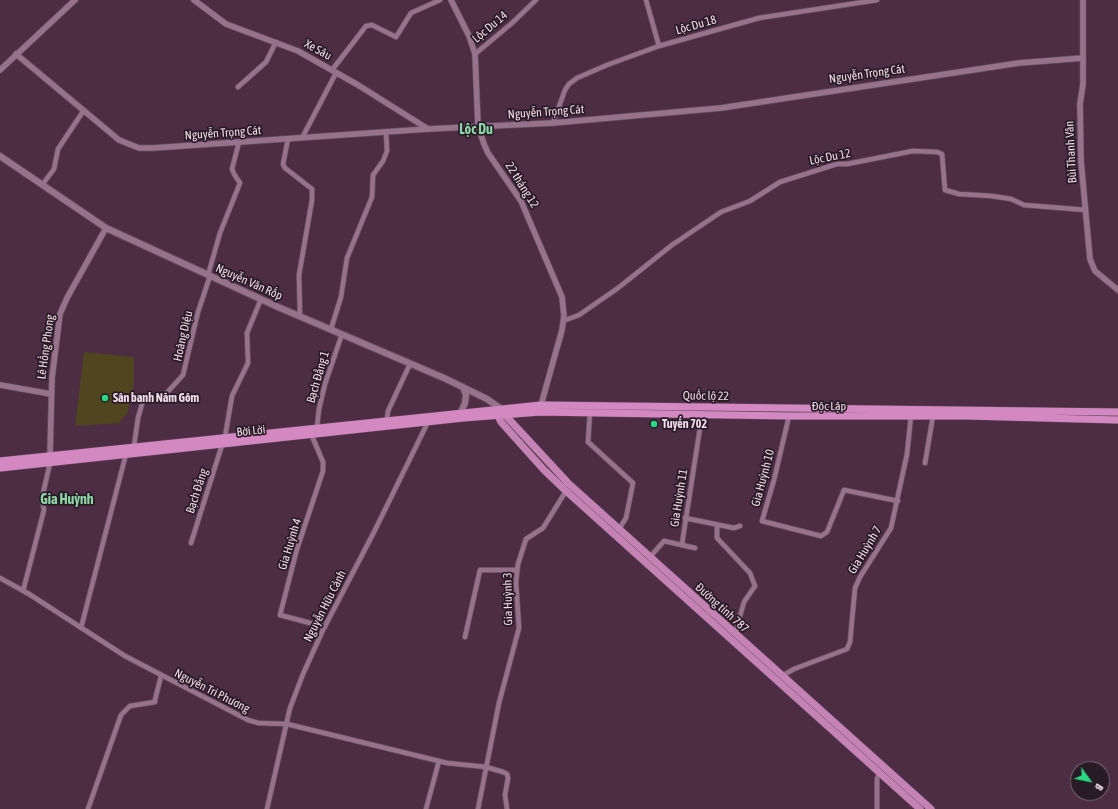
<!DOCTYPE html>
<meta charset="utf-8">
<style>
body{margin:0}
#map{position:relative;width:1118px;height:809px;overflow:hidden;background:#4c2d44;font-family:"Asap Condensed",sans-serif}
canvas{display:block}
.north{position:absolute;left:1070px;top:761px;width:40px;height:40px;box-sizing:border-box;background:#291b25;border:1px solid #786873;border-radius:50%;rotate:123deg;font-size:11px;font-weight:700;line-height:16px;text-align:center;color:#efdbe9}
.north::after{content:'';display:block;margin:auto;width:14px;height:18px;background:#29d885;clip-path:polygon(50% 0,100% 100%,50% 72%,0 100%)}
</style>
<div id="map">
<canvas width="1118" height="809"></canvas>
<div class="north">B</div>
</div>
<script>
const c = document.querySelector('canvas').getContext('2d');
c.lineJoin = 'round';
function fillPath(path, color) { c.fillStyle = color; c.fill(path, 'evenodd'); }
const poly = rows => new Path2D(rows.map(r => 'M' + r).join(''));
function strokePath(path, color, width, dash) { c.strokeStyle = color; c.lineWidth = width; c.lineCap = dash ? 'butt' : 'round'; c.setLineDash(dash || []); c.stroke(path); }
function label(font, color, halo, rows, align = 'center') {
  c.font = font + ' "Asap Condensed",sans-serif'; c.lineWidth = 3.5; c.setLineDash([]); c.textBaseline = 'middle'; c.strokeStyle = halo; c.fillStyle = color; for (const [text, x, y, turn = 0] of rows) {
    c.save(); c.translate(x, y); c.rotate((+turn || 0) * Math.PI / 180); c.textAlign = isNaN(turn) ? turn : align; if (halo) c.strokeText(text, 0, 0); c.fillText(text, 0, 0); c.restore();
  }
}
fillPath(poly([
 [84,352,134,357,134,384,128,412,119,423,75,426]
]), '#4f451e');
const minor = poly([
 [646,0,659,46],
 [475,54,512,23,536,0],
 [332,70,366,26,372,25,396,37,411,13,440,0],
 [238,87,266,62,276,42],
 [553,123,565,90,569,84,577,78,607,65,659,46,759,18,877,0],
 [302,138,336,73],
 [288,139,283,164,285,168,312,189,312,200,299,275,300,316],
 [42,185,54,169,58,149,84,110],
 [208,275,220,233,240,183,234,174,232,169,239,142],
 [563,321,579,315,618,288,672,245,721,212,750,201,780,182,837,164,847,164,913,151,937,152,942,154,945,190,959,194,992,196,1011,199,1024,205,1086,210],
 [331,329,341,297,347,258,372,197,373,175,383,161,387,151,386,132],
 [590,412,588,442,633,483,626,518,619,529],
 [789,416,774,480,762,521,821,536,827,532,844,490,898,501],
 [387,420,388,411,410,364],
 [317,427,319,409,325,384,342,334],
 [312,436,323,462,323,471,297,549,280,615,325,627],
 [225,437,232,396,248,363,247,333,261,299],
 [134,446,138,418,144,397,163,397,183,375,198,312,210,276],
 [925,463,933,416],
 [685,518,734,528,740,526],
 [717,525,717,538,750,573,755,586,744,602,735,634],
 [191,543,222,445],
 [682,544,702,415],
 [650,557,664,541,695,548],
 [0,578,29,594,125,656,248,720,258,723,287,724,447,763,486,767,503,772,507,774,508,778,505,795,507,809],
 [23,591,44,510,42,498,50,463],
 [81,628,126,454],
 [465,637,480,570,516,570],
 [782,676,794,669,847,649,850,642,855,588,860,577,891,528,907,454,911,416],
 [155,700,161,676],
 [88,809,121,715,130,706,155,702],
 [267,809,290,708,303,674,323,630,374,532,428,422],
 [426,809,439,761],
 [478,809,499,703,519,628,516,582,518,564,526,539,543,528,566,491],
 [877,809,877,779,879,773]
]);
const tertiary = poly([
 [194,0,226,24,298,51,358,85,428,129],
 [451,0,469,36,475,54,478,126,484,144,488,153,521,201,562,297,564,316,562,330,541,405],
 [1083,0,1083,84,1080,104,1081,161,1090,259,1095,271,1118,290],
 [16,54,119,140,139,148,153,148,428,129,553,123,721,108,1019,63,1083,58],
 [0,70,75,0],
 [0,385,51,394],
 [50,455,52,378,60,314,67,298,106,228]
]);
const secondary = poly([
 [0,156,106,228,278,307,444,378,487,399,500,408],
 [461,412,465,403,466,395,463,387]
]);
const primary = poly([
 [505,415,568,483,931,809],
 [498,416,501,422,544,470,566,491,920,809]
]);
const trunk = poly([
 [0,461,541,405,1118,412],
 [0,468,463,418,540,412,789,416,968,416,1118,420]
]);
strokePath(minor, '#664c5f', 6);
strokePath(tertiary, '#664c5f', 7);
strokePath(secondary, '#664c5f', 8);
strokePath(primary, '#664c5f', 8);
strokePath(trunk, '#664c5f', 8);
strokePath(minor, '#96728c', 4.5);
strokePath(tertiary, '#96728c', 5.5);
strokePath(secondary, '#96728c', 6);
strokePath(primary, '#c583b5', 7);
strokePath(trunk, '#d488c2', 7);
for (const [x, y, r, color] of [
 [105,398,4,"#29d885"],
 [654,424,4,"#29d885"]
]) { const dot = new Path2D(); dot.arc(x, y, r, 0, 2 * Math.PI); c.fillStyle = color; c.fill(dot); strokePath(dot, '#291b25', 1.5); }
label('12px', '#efdbe9', '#291b25', [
 ["Lộc Du 18",696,25,-16],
 ["Lộc Du 14",490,27,-40],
 ["Xe Sâu",318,50,29],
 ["Nguyễn Trọng Cát",867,74,-8],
 ["Nguyễn Trọng Cát",546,112,-4],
 ["Nguyễn Trọng Cát",223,133,-4],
 ["Bùi Thanh Vân",1071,152,-93],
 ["Lộc Du 12",830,157,-11],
 ["22 tháng 12",522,185,58],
 ["Nguyễn Văn Rốp",249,282,24],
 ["Hoàng Diệu",183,336,-77],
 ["Lê Hồng Phong",46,347,-82],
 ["Bạch Đằng 1",318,377,-74],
 ["Quốc lộ 22",706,396,1],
 ["Độc Lập",829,406],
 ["Bời Lời",251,431,-6],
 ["Gia Huỳnh 10",763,478,-75],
 ["Bạch Đằng",197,491,-72],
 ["Gia Huỳnh 11",679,498,-81],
 ["Gia Huỳnh 4",290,544,-73],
 ["Gia Huỳnh 7",865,550,-59],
 ["Gia Huỳnh 3",508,599,-91],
 ["Nguyễn Hữu Cảnh",325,606,-63],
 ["Đường tỉnh 787",722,608,42],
 ["Nguyễn Tri Phương",212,691,27]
]);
label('bold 12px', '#efdbe9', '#291b25', [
 ["Sân banh Năm Gôm",113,398],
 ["Tuyến 702",662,424]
], 'left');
label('bold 14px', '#8cd6a8', '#291b25', [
 ["Lộc Du",476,130],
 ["Gia Huỳnh",67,500]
]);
</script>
